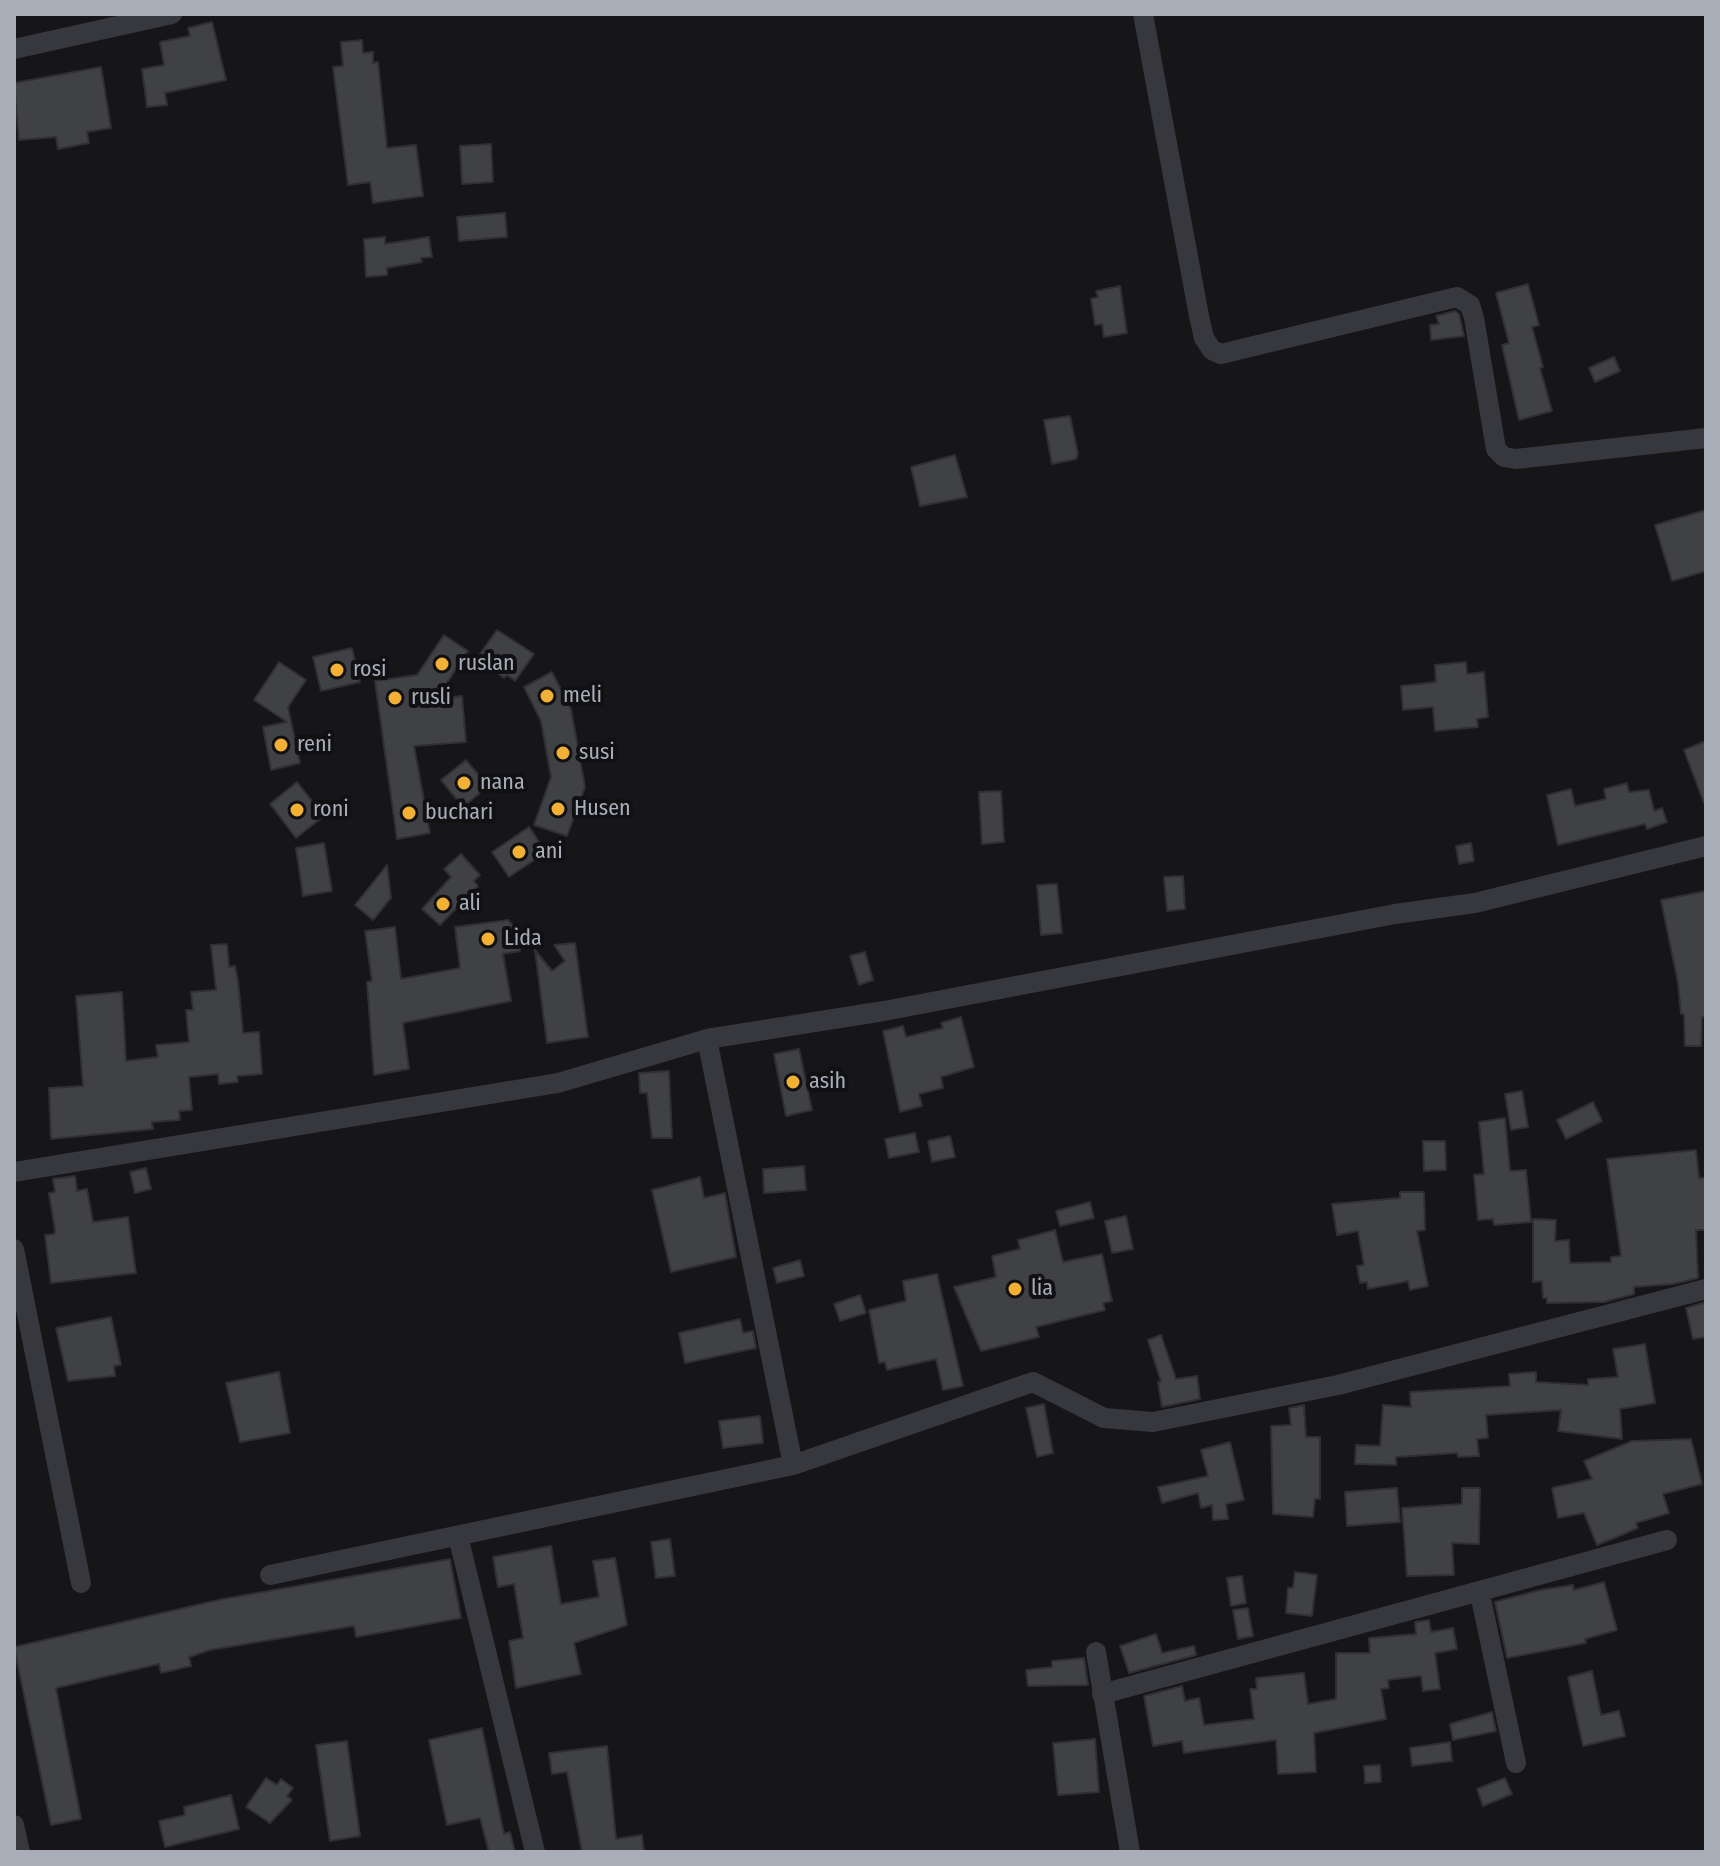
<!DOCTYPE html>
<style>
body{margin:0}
#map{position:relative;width:1720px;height:1866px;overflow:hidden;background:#161618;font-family:"Fira Sans Condensed",sans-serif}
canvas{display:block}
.frame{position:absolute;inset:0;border:16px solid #a8adb8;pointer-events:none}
</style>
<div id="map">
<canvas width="1720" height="1866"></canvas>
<div class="frame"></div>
</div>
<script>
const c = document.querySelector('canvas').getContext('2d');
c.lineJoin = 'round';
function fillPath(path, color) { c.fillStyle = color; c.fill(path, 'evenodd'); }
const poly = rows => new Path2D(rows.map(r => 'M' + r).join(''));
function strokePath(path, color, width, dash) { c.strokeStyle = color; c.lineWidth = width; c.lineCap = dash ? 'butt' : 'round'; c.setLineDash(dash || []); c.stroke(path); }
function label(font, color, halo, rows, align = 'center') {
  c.font = font + ' "Fira Sans Condensed",sans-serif'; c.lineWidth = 8; c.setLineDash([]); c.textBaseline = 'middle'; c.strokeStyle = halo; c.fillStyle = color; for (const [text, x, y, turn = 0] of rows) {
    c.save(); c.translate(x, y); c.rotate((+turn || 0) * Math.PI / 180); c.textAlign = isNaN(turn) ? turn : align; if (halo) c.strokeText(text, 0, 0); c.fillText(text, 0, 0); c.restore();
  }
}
const building = poly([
 [212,22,226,80,165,93,167,105,147,107,142,69,164,65,160,42,190,36,188,28,212,22],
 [362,40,363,53,373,52,373,63,378,62,387,148,416,145,423,196,373,203,370,182,348,185,333,67,343,66,341,42,362,40],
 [101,67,111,128,87,132,89,143,58,149,56,137,19,140,14,83,101,67],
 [491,144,493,182,462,184,460,146,491,144],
 [505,213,507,237,459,241,457,217,505,213],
 [385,237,385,244,429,237,432,257,421,258,422,262,387,268,387,275,366,277,364,239,385,237],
 [1528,284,1539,325,1532,327,1543,367,1540,368,1552,411,1519,420,1502,345,1509,343,1496,293,1528,284],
 [1120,286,1127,333,1104,337,1102,324,1095,325,1091,299,1098,297,1096,291,1120,286],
 [1455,311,1459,314,1464,336,1431,340,1430,325,1439,324,1436,316,1455,311],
 [1614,357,1620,371,1595,382,1589,368,1614,357],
 [1070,416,1078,454,1076,459,1052,464,1044,420,1070,416],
 [955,455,967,497,920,506,911,467,955,455],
 [1706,510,1706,571,1672,581,1655,525,1706,510],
 [497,630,534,654,515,681,507,675,504,678,477,658,497,630],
 [444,635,468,651,436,699,462,696,466,742,414,746,430,833,397,839,375,681,417,675,444,635],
 [352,648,360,682,321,691,313,657,352,648],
 [279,662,306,680,288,707,300,763,271,770,263,727,287,722,254,700,279,662],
 [1466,662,1467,674,1484,672,1488,717,1477,719,1478,727,1435,731,1433,707,1403,710,1401,686,1436,682,1435,665,1466,662],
 [552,672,571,709,585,787,567,836,534,825,551,777,541,721,524,687,552,672],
 [1706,741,1706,803,1704,803,1684,750,1706,741],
 [466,760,488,786,463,807,441,780,466,760],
 [297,782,324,816,296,838,270,804,297,782],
 [1627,783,1629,792,1649,790,1654,811,1662,808,1667,822,1647,829,1645,824,1558,845,1547,795,1571,789,1575,806,1606,799,1604,789,1627,783],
 [1001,791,1004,842,982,844,979,792,1001,791],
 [529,827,546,852,509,877,492,852,529,827],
 [324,843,332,891,303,896,296,848,324,843],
 [1471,843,1474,861,1459,864,1456,846,1471,843],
 [461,854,480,875,474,881,478,886,440,925,422,909,451,877,444,869,461,854],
 [387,865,391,898,373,920,355,905,387,865],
 [1183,876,1185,909,1167,911,1164,877,1183,876],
 [1057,884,1062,933,1041,935,1037,885,1057,884],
 [1706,891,1706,1017,1702,1017,1701,1046,1685,1046,1684,1014,1681,1014,1678,983,1661,900,1706,891],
 [508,920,518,931,520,951,503,954,511,1001,403,1023,409,1069,374,1075,367,982,372,981,365,931,395,927,401,979,460,968,455,927,508,920],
 [575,943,588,1037,547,1043,535,950,552,971,565,961,554,945,575,943],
 [227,944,229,967,235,966,238,981,243,1033,259,1032,262,1074,237,1076,238,1082,219,1084,218,1074,189,1077,192,1110,179,1111,180,1120,152,1122,153,1129,51,1139,49,1088,83,1086,76,996,122,992,126,1061,158,1057,156,1045,189,1042,186,1010,193,1010,191,992,216,990,211,945,227,944],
 [865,952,873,980,859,985,850,956,865,952],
 [961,1017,974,1067,941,1077,943,1088,919,1094,922,1106,900,1112,883,1031,903,1026,906,1037,943,1028,941,1023,961,1017],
 [799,1049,812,1110,786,1116,774,1054,799,1049],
 [669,1071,672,1138,652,1138,647,1093,640,1093,639,1073,669,1071],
 [1522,1091,1528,1127,1511,1130,1505,1094,1522,1091],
 [1593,1102,1602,1121,1566,1139,1557,1120,1593,1102],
 [1505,1118,1510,1171,1526,1170,1531,1222,1494,1225,1493,1219,1478,1220,1474,1175,1484,1174,1479,1122,1505,1118],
 [915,1133,919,1152,889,1158,885,1139,915,1133],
 [950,1136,955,1157,932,1162,928,1141,950,1136],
 [1423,1141,1445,1141,1446,1170,1424,1171,1423,1141],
 [1696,1150,1699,1178,1706,1178,1706,1230,1696,1230,1698,1278,1673,1284,1634,1287,1634,1294,1604,1302,1547,1303,1547,1298,1543,1298,1542,1281,1533,1282,1533,1219,1556,1220,1555,1241,1569,1240,1570,1263,1611,1262,1611,1257,1621,1256,1607,1159,1696,1150],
 [804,1166,806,1190,764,1193,763,1169,804,1166],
 [146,1168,151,1189,135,1193,130,1172,146,1168],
 [75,1176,77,1191,87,1189,93,1222,128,1217,136,1273,51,1283,45,1235,54,1234,55,1230,49,1193,55,1192,53,1179,75,1176],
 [700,1177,704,1198,725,1193,736,1257,671,1272,652,1190,700,1177],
 [1400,1192,1424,1192,1425,1230,1417,1231,1428,1286,1410,1290,1408,1281,1368,1289,1367,1282,1360,1283,1357,1266,1364,1265,1358,1231,1337,1235,1332,1204,1400,1198,1400,1192],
 [1090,1202,1094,1218,1060,1226,1056,1211,1090,1202],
 [1126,1216,1133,1249,1112,1253,1105,1221,1126,1216],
 [1055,1230,1063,1262,1102,1254,1112,1301,1103,1303,1105,1310,1036,1327,1039,1337,981,1351,954,1287,996,1277,992,1256,1020,1249,1018,1240,1055,1230],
 [800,1260,804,1276,777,1283,773,1268,800,1260],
 [937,1274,963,1386,943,1390,936,1359,887,1370,885,1362,879,1363,869,1310,906,1301,903,1281,937,1274],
 [860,1295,866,1313,840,1321,834,1304,860,1295],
 [1706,1302,1706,1337,1693,1339,1686,1308,1706,1302],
 [111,1317,121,1365,114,1366,115,1376,68,1381,56,1328,111,1317],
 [740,1319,743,1333,753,1331,756,1348,685,1363,679,1333,740,1319],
 [1161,1335,1176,1379,1197,1376,1200,1399,1162,1407,1158,1382,1161,1382,1148,1340,1161,1335],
 [1645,1344,1655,1403,1620,1409,1622,1439,1558,1431,1561,1410,1486,1415,1488,1438,1477,1439,1479,1456,1458,1457,1457,1453,1396,1457,1396,1465,1355,1464,1356,1445,1380,1446,1383,1405,1411,1407,1410,1392,1510,1386,1509,1374,1536,1372,1536,1382,1588,1385,1588,1379,1618,1377,1613,1349,1645,1344],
 [279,1372,290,1433,240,1442,226,1383,279,1372],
 [1044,1404,1053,1453,1037,1457,1026,1408,1044,1404],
 [1304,1405,1306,1437,1320,1437,1320,1499,1315,1499,1313,1517,1273,1514,1271,1426,1291,1425,1289,1408,1304,1405],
 [760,1416,763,1443,723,1448,719,1421,760,1416],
 [1691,1439,1702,1484,1663,1494,1669,1513,1636,1523,1638,1528,1597,1545,1584,1513,1558,1518,1552,1488,1592,1479,1584,1461,1632,1441,1691,1439],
 [1230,1442,1244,1500,1226,1504,1228,1519,1213,1520,1212,1505,1201,1508,1198,1493,1162,1503,1158,1487,1208,1476,1201,1450,1230,1442],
 [1397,1488,1400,1522,1347,1526,1345,1492,1397,1488],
 [1462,1488,1480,1488,1479,1544,1452,1543,1454,1575,1407,1576,1402,1508,1462,1504,1462,1488],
 [670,1539,675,1576,656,1578,651,1542,670,1539],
 [551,1546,561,1604,599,1597,593,1561,615,1558,627,1625,574,1643,581,1674,516,1688,509,1641,523,1638,514,1584,498,1587,493,1557,551,1546],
 [450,1559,461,1618,356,1637,354,1626,210,1650,189,1657,191,1666,161,1673,159,1664,56,1688,81,1819,51,1825,14,1647,223,1599,450,1559],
 [1295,1572,1317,1575,1312,1616,1286,1613,1288,1588,1293,1588,1295,1572],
 [1242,1576,1246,1603,1231,1606,1227,1578,1242,1576],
 [1604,1582,1617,1630,1585,1639,1586,1643,1507,1658,1495,1602,1540,1590,1573,1585,1574,1590,1604,1582],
 [1248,1608,1253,1636,1238,1639,1233,1610,1248,1608],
 [1429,1620,1431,1632,1453,1628,1457,1649,1435,1653,1440,1689,1423,1691,1421,1676,1388,1680,1389,1688,1381,1689,1386,1719,1314,1733,1316,1772,1278,1774,1276,1740,1184,1753,1182,1741,1153,1746,1144,1696,1182,1686,1185,1701,1199,1698,1204,1725,1254,1719,1250,1689,1257,1689,1256,1678,1304,1673,1308,1704,1336,1699,1336,1653,1370,1653,1369,1638,1416,1634,1415,1622,1429,1620],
 [1156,1634,1162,1653,1194,1646,1196,1655,1129,1673,1120,1646,1156,1634],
 [1084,1658,1088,1685,1028,1686,1026,1670,1052,1667,1052,1661,1084,1658],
 [1592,1671,1601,1715,1619,1711,1625,1736,1583,1746,1568,1677,1592,1671],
 [1492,1712,1496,1731,1453,1740,1450,1724,1492,1712],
 [482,1728,504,1834,510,1832,515,1852,489,1852,480,1818,447,1825,429,1740,482,1728],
 [1095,1739,1099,1792,1058,1795,1053,1743,1095,1739],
 [347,1741,360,1836,330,1841,316,1745,347,1741],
 [1450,1742,1452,1761,1412,1766,1410,1748,1450,1742],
 [607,1746,616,1839,642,1835,644,1852,582,1852,567,1772,552,1774,549,1753,607,1746],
 [1380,1765,1381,1782,1365,1783,1364,1766,1380,1765],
 [266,1778,277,1785,281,1779,293,1788,287,1796,292,1800,270,1823,246,1807,266,1778],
 [1505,1778,1512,1794,1483,1806,1477,1789,1505,1778],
 [231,1795,239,1829,165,1847,159,1821,185,1815,184,1807,231,1795]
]);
fillPath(building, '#404145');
strokePath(building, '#303034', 2);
strokePath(poly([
 [1143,14,1199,316,1204,338,1212,350,1221,354,1457,297,1470,305,1474,318,1496,449,1504,457,1516,459,1706,438],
 [14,49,172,14],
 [707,1039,793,1465],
 [14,1172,558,1083,707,1039,884,1011,1395,914,1475,903,1706,846],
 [14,1249,81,1583],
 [458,1536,535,1852],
 [270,1575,793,1465,1033,1382,1104,1418,1153,1422,1338,1385,1706,1289],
 [1480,1594,1516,1763],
 [1096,1652,1130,1852],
 [1102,1694,1667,1540],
 [14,1825,20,1852]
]), '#37383d', 20);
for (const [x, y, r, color] of [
 [442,664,8,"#f2b134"],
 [337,670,8,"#f2b134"],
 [547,696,8,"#f2b134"],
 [395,698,8,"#f2b134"],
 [281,745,8,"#f2b134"],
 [563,753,8,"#f2b134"],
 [464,783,8,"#f2b134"],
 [558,809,8,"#f2b134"],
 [297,810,8,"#f2b134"],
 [409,813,8,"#f2b134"],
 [519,852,8,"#f2b134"],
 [443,904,8,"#f2b134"],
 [488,939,8,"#f2b134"],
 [793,1082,8,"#f2b134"],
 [1015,1289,8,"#f2b134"]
]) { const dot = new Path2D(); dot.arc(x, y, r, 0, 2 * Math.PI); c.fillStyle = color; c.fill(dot); strokePath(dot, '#111113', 3); }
label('22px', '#a8adb8', '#111113', [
 ["ruslan",458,664],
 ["rosi",353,670],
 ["meli",563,696],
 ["rusli",411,698],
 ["reni",297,745],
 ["susi",579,753],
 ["nana",480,783],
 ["Husen",574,809],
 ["roni",313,810],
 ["buchari",425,813],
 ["ani",535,852],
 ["ali",459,904],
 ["Lida",504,939],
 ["asih",809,1082],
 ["lia",1031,1289]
], 'left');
</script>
